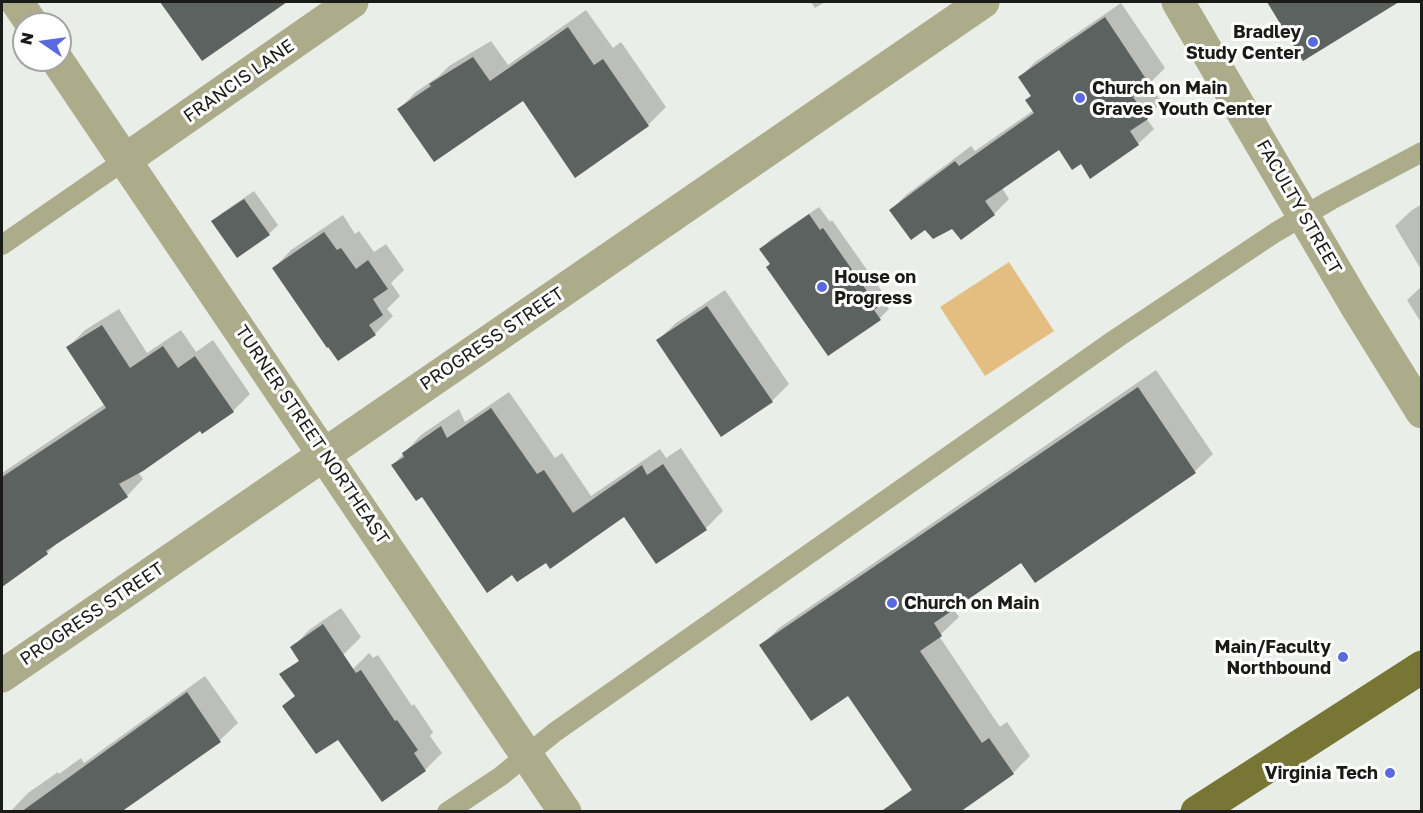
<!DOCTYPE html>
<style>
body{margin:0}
#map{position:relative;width:1423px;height:813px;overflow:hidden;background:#eaeee8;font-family:"Golos Text",sans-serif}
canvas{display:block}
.frame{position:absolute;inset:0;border:3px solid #1a1b19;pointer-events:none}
.north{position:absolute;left:12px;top:12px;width:60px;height:60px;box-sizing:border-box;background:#fff;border:2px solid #a3a4a3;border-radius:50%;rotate:283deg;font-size:16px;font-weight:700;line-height:24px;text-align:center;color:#1a1b19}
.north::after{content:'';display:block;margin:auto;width:21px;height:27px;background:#5969e0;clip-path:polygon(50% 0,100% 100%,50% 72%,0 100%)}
</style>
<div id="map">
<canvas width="1423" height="813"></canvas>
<div class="frame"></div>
<div class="north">N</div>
</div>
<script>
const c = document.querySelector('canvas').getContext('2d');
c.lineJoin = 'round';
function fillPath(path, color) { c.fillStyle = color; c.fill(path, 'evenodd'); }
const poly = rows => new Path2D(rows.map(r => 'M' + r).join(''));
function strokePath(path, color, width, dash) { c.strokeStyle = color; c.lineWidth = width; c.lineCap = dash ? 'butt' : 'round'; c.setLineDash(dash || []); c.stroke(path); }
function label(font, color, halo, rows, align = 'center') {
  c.font = font + ' "Golos Text",sans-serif'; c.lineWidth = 6; c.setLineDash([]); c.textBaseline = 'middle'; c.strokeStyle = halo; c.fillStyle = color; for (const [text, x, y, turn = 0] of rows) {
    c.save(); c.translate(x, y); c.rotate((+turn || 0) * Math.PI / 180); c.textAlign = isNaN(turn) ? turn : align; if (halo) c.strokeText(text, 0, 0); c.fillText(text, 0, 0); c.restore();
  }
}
fillPath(poly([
 [1009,262,1054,331,985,376,940,307]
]), '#e3be80');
fillPath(poly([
 [162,2,279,2,268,13,202,59],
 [811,2,825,2,815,8],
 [1268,2,1381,2,1382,3,1304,59],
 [1121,3,1165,68,1149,84,1162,102,1146,118,1154,129,1138,144,1081,162,1059,148,1002,188,1009,199,994,214,953,227,925,228,891,210,906,195,971,146,975,151,1034,110,1027,100,1032,95,1020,77,1035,62],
 [586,10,613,48,621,42,666,107,648,125,576,176,523,99,399,109,416,92,439,76,449,66,491,41,508,65],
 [254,191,278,225,269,234,213,221,222,213],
 [1422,204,1422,271,1395,226,1412,210],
 [819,207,830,222,832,220,886,297,883,300,889,309,880,318,829,354,761,249,770,240],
 [343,215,355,234,359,231,374,252,386,244,404,270,391,283,400,296,387,309,393,316,375,334,338,359,274,268,291,250],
 [1422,286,1422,324,1407,300],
 [725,290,789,384,772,401,658,340,676,323],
 [119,309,147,353,181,330,196,352,213,340,250,394,233,411,200,429,138,472,143,479,127,496,59,541,47,553,2,585,2,473,105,404,68,347,85,330],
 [1156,370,1213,454,1195,471,1036,581,1022,561,953,608,959,617,939,636,1000,727,1007,722,1030,756,1013,773,904,797,913,788,848,694,761,646,779,628],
 [509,392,555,458,562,453,591,496,660,449,666,458,681,448,723,511,706,528,625,515,512,573,422,495,393,465,421,435,459,409,465,422],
 [341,608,361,637,343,655,292,648,309,630],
 [369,653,373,658,378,655,412,706,414,704,433,732,430,736,442,753,425,770,382,800,353,669],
 [205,676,238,723,220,740,117,812,10,812,28,793,58,772,59,774,81,758,84,763]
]), '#0003');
fillPath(poly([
 [160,2,287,2,202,61],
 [1267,2,1399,2,1303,61],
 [1105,17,1150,85,1133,97,1148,119,1130,131,1139,145,1090,179,1081,164,1072,170,1059,150,985,201,995,215,961,240,952,229,933,239,925,230,911,240,889,210,955,161,959,166,1034,113,1025,100,1031,96,1018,77],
 [568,27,594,65,603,59,649,126,575,178,523,101,434,162,397,109,431,86,429,84,473,57,490,81],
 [244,199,270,235,237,258,211,221],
 [809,214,820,230,823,228,878,307,874,310,881,320,828,356,766,267,770,264,759,249],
 [324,232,337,250,341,248,356,269,368,260,388,289,373,299,383,315,369,325,376,335,338,361,328,347,327,348,272,268],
 [707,306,773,402,721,437,656,340],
 [102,325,130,368,163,346,178,368,195,356,234,412,202,434,200,431,143,471,119,484,128,497,46,551,48,554,2,587,2,477,106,408,66,347],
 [1138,387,1196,473,1035,583,1021,563,934,623,942,636,920,651,982,743,989,738,1014,774,960,812,880,812,912,790,848,696,811,721,759,645],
 [491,408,537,474,544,470,573,513,642,465,647,475,663,464,707,530,656,564,624,517,550,569,546,563,517,582,512,575,487,593,422,497,416,501,391,465,404,457,402,453,441,426,447,438],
 [323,624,356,673,361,670,395,721,397,720,418,750,414,753,426,771,382,802,338,740,316,754,282,706,295,696,279,674,299,661,290,647],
 [187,692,221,742,121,812,21,812]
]), '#5c625f');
strokePath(poly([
 [2,245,125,160],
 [447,812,501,776,555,732,1117,338,1276,232,1331,200,1422,152]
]), '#acac8b', 20);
strokePath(poly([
 [1178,2,1355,304,1422,412],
 [125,160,352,2]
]), '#acac8b', 33);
strokePath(poly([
 [17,2,32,24],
 [57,60,565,812],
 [2,676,983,2]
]), '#acac8b', 33);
strokePath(poly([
 [1197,812,1422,667]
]), '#777635', 33);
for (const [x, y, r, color] of [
 [1313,42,6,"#5969e0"],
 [1080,98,6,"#5969e0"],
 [822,287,6,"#5969e0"],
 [892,603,6,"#5969e0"],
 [1343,657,6,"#5969e0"],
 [1390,773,6,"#5969e0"]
]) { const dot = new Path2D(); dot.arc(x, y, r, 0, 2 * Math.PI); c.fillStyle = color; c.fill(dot); strokePath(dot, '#fff', 2); }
label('bold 18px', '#1a1b19', '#fff', [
 ["Bradley",1301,32],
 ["Study Center",1301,53],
 ["Church on Main",1092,88,"left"],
 ["Graves Youth Center",1092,109,"left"],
 ["House on",834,277,"left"],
 ["Progress",834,298,"left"],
 ["Church on Main",904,603,"left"],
 ["Main/Faculty",1331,647],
 ["Northbound",1331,668],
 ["Virginia Tech",1378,773]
], 'right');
label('18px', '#1a1b19', '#fff', [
 ["FRANCIS LANE",239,81,-35],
 ["FACULTY STREET",1299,207,60],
 ["PROGRESS STREET",492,339,-34],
 ["TURNER STREET NORTHEAST",312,435,56],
 ["PROGRESS STREET",92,614,-34]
]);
</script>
